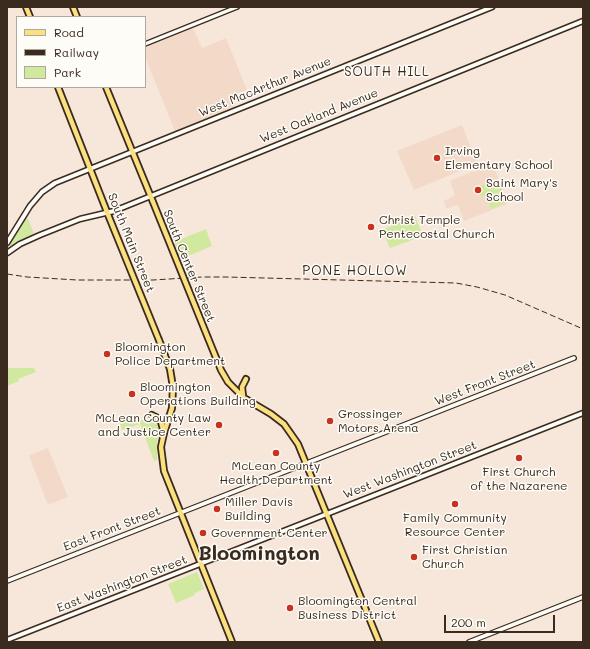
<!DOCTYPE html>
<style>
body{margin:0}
#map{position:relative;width:590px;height:649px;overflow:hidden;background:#f7e7db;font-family:Mali,sans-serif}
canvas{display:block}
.frame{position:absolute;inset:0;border:8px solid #3b2a1e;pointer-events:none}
.legend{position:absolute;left:16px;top:16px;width:130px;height:72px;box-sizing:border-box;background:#fdfcf7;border:1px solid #afa8a0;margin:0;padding:5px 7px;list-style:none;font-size:12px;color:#3b2a1e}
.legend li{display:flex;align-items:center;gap:8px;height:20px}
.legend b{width:20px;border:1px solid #afa8a0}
.scale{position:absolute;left:444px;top:615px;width:111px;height:18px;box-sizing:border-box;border:2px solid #3b2a1e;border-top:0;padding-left:5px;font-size:12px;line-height:14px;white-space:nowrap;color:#3b2a1e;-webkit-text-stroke:3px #fdfcf7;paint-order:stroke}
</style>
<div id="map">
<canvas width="590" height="649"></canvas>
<div class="frame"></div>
<ul class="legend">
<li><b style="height:5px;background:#fbe080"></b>Road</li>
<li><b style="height:5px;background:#3b2a1e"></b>Railway</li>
<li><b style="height:11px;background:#d1e99e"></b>Park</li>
</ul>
<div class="scale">200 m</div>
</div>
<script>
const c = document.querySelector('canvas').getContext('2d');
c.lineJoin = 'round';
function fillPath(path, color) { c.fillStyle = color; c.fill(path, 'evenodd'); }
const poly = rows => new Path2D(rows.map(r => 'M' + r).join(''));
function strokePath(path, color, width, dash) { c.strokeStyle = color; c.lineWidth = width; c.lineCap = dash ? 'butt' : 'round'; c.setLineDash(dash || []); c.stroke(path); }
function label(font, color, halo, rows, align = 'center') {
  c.font = font + ' Mali,sans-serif'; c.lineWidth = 3; c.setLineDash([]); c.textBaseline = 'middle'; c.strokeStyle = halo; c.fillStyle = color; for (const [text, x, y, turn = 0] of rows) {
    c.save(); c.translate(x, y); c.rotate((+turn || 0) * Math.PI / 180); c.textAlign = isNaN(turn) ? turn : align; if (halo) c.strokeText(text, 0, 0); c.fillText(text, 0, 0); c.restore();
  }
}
fillPath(poly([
 [193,28,202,48,226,38,247,90,231,96,236,108,177,132,175,131,145,57,145,48],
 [462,125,477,164,414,190,397,151],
 [493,163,507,204,464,221,458,205,448,208,446,208,444,201,455,195,450,181],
 [48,448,68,497,50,504,47,503,29,456,30,455]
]), '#f3d9c8');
fillPath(poly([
 [498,179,507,202,491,209,486,195,482,197,476,188],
 [415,216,423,236,390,248,382,230],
 [26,217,29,221,34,234,9,247],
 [206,229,212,246,181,259,174,242],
 [7,368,34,368,36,372,18,379,19,381,7,386],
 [120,419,142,420,153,419,158,422,160,428,157,442,157,460,154,461,140,424,122,430,119,421],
 [197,572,204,589,195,593,195,595,176,603,168,584]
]), '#d1e99e');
const tertiary = poly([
 [145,44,237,7],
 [7,581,574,358],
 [469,642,583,597]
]);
const secondary = poly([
 [7,243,30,206,42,192,55,183,492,7],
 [7,253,20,244,40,235,80,219,114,211,583,21],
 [7,640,583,413]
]);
const primary = poly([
 [26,7,30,17],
 [73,7,77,17],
 [58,87,109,217],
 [106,87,153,202],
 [208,338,221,370,228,382,244,398,271,414,284,424,298,444,379,642],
 [159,340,170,369,173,387,172,408,164,433,161,447,164,471,232,642],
 [243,396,242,387,246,379],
 [152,415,156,417,161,422,164,433]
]);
strokePath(tertiary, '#3b2a1e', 6);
strokePath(secondary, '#3b2a1e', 7);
strokePath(primary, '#3b2a1e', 8);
strokePath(tertiary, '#fdfcf7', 3.5);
strokePath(secondary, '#fdfcf7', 4);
strokePath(primary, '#fbe080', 4.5);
strokePath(poly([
 [7,274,27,277,77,280,153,280,202,277,226,277,456,283,477,287,505,295,583,329]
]), '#3b2a1e', 1, [6, 3]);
const primaryBridge = poly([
 [153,202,208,338],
 [109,217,159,340]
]);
strokePath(primaryBridge, '#3b2a1e', 8, []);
strokePath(primaryBridge, '#fbe080', 4.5);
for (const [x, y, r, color] of [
 [437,158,4,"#c8321e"],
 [478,190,4,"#c8321e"],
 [371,227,4,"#c8321e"],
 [107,354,4,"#c8321e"],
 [132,394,4,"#c8321e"],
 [330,421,4,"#c8321e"],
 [219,425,4,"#c8321e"],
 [276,453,4,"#c8321e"],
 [519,458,4,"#c8321e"],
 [455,504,4,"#c8321e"],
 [217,509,4,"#c8321e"],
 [203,533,4,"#c8321e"],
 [414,557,4,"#c8321e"],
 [290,608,4,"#c8321e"]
]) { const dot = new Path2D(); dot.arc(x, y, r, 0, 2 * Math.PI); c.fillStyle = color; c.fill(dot); strokePath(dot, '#fdfcf7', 1.5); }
label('12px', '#3b2a1e', '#fdfcf7', [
 ["West MacArthur Avenue",265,87,-22],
 ["West Oakland Avenue",319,116,-22],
 ["South Main Street",131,243,68],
 ["South Center Street",189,266,68],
 ["West Front Street",485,383,-21],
 ["West Washington Street",410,470,-21],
 ["East Front Street",112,529,-21],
 ["East Washington Street",122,584,-21]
]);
label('12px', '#3b2a1e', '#fdfcf7', [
 ["Irving",445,151],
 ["Elementary School",445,165],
 ["Saint Mary's",486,183],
 ["School",486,197],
 ["Christ Temple",379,220],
 ["Pentecostal Church",379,234],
 ["Bloomington",115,347],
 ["Police Department",115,361],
 ["Bloomington",140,387],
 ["Operations Building",140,401],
 ["Grossinger",338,414],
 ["Motors Arena",338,428],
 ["McLean County Law",211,418,"right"],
 ["and Justice Center",211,432,"right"],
 ["McLean County",276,466,"center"],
 ["Health Department",276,480,"center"],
 ["First Church",519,472,"center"],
 ["of the Nazarene",519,486,"center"],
 ["Miller Davis",225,502],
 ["Building",225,516],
 ["Family Community",455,518,"center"],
 ["Resource Center",455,532,"center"],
 ["Government Center",211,533],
 ["First Christian",422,550],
 ["Church",422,564],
 ["Bloomington Central",298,601],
 ["Business District",298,615]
], 'left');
c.letterSpacing = '1px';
label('13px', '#3b2a1e', '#fdfcf7', [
 ["SOUTH HILL",387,72],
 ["PONE HOLLOW",355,271]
]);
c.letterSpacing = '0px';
label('bold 20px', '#3b2a1e', '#fdfcf7', [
 ["Bloomington",259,554]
]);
</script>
